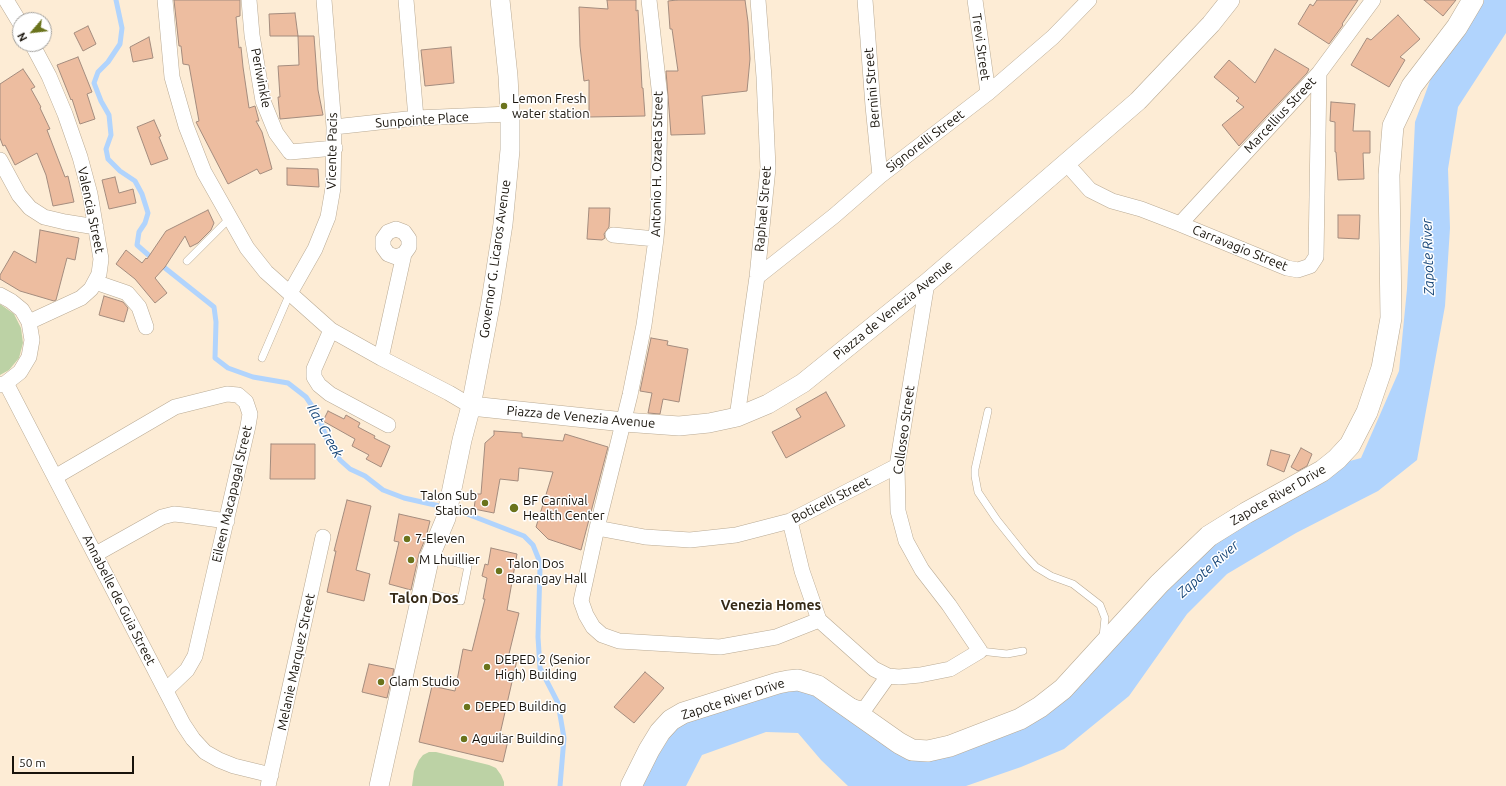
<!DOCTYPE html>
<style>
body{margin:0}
#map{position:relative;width:1506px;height:786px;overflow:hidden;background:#fdecd5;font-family:Ubuntu,sans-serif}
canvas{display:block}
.north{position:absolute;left:12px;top:12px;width:40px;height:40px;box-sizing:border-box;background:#fff;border:1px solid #a3a19d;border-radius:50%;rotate:242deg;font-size:11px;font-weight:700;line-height:16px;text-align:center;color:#18130b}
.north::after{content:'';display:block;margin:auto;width:14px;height:18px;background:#6a731c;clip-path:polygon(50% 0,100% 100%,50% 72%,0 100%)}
.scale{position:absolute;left:12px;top:756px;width:122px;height:18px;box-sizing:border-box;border:2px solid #18130b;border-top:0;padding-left:5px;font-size:12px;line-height:14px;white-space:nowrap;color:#18130b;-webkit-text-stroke:3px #fff;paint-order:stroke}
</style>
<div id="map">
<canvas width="1506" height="786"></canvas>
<div class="north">N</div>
<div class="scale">50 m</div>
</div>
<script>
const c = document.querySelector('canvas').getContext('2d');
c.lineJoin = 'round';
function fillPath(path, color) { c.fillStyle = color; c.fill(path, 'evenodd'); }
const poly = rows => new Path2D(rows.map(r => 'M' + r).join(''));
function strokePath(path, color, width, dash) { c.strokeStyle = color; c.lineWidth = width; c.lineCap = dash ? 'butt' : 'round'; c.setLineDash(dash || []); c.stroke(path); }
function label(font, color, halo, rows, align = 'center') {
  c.font = font + ' Ubuntu,sans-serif'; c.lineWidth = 3; c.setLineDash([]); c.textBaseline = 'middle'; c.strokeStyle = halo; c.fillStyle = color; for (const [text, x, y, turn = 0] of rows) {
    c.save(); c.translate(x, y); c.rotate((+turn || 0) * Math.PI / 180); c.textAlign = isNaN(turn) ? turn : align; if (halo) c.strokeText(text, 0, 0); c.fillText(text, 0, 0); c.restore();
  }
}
fillPath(poly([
 [0,304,14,314,21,328,23,343,19,358,9,370,0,375],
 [429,752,436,752,489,765,496,768,501,775,504,782,504,786,412,786,414,771,419,760,423,755]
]), '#bcd2a5');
fillPath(poly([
 [1482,0,1506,0,1506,33,1458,107,1448,169,1450,228,1445,306,1417,460,1378,491,1296,533,1227,574,1187,614,1129,696,1064,749,1021,767,966,786,848,786,821,760,798,733,766,732,702,755,686,786,639,786,679,722,810,684,909,757,1021,728,1234,520,1335,465,1361,458,1399,371,1407,289,1415,122,1431,78]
]), '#b1d4fd');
strokePath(poly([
 [116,0,122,28,120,44,108,62,98,72,94,83,101,101,109,115,111,135,106,149,108,159,120,171,135,181,142,194,148,213,145,223,139,232,137,245,153,259],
 [160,264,214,307,216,322,215,358,228,368,253,377,288,383,306,397,318,415,327,439,340,460,350,469,365,476,383,490,404,498,444,507],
 [452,509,462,512,524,536,533,545,539,560,540,568,538,637,540,668,558,703,564,738,560,786]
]), '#b1d4fd', 5);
const building = poly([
 [174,0,240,0,240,16,236,17,239,48,241,47,243,67,249,108,255,106,259,121,256,121,262,132,272,169,260,174,257,169,228,184,196,122,199,121,189,65,183,64,181,46,179,46,174,0],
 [607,0,636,0,636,11,638,10,642,88,643,88,645,116,589,117,589,80,584,81,580,46,579,7,608,9,607,0],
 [677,0,745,0,748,22,750,59,747,91,702,96,705,134,671,135,666,71,678,71,672,29,670,29,668,1,677,0],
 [1317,0,1358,0,1342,24,1343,25,1329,44,1298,24,1310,4,1313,6,1317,0],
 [1424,0,1456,0,1443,16,1424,0],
 [295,13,298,36,270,36,269,14,295,13],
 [1398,15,1420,39,1400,57,1405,60,1389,87,1351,65,1367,38,1371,40,1398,15],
 [88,26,96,44,83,51,74,33,88,26],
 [298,36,314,36,318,90,323,115,280,119,278,97,280,97,278,66,299,65,298,36],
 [149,37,153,58,133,62,130,47,149,37],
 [451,47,454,83,425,86,421,50,451,47],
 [1275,49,1309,69,1307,73,1239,146,1222,125,1244,107,1236,101,1239,98,1214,77,1229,60,1255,83,1275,49],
 [78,57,92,92,87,94,95,119,80,124,72,99,71,100,57,65,78,57],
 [23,69,35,87,31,89,41,107,40,108,50,129,47,130,65,177,68,176,74,202,53,206,46,175,37,153,15,165,5,145,3,146,0,138,0,84,23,69],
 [1331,102,1355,104,1353,131,1370,131,1370,153,1363,153,1364,179,1338,180,1336,152,1335,152,1335,122,1330,121,1331,102],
 [154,120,161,136,159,137,168,159,151,165,137,127,154,120],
 [287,168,318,169,319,187,287,185,287,168],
 [115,177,119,193,133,189,136,203,109,209,102,180,115,177],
 [589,208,610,208,609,227,604,234,605,238,602,240,587,239,589,208],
 [208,210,214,223,211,230,198,243,190,247,185,236,165,267,155,278,167,293,155,303,135,279,116,264,126,250,142,263,146,258,147,259,166,231,208,210],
 [1338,215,1360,215,1359,239,1338,238,1338,215],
 [40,230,79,238,75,260,67,258,56,300,54,301,20,291,0,279,0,275,14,251,36,263,40,230],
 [104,296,123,302,128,308,124,322,99,315,104,296],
 [651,338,668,341,667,345,688,349,679,402,663,399,660,414,648,413,652,393,640,391,651,338],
 [826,392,845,426,786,458,772,432,801,417,796,409,826,392],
 [328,411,344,419,346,415,360,423,358,427,375,436,374,438,390,446,381,467,366,459,369,455,352,446,355,439,323,421,328,411],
 [494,431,522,433,522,437,563,441,565,434,608,447,581,550,548,539,536,527,553,472,519,468,518,481,500,479,494,513,474,509,476,494,481,494,485,443,494,435,494,431],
 [271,444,315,444,315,479,270,479,271,444],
 [1301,448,1312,454,1307,466,1298,471,1291,467,1301,448],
 [1271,450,1290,455,1284,472,1267,465,1271,450],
 [347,500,371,506,356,570,370,574,364,601,327,592,336,551,334,551,347,500],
 [399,514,430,521,426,537,419,554,411,590,389,584,399,542,394,541,399,514],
 [491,548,517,554,507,610,519,613,508,658,517,660,500,734,509,736,503,762,419,742,432,686,455,691,463,649,472,651,485,599,483,599,487,578,482,576,485,564,488,565,491,548],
 [369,664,394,669,387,698,362,692,369,664],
 [645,672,664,688,634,723,614,707,645,672]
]);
fillPath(building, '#edbda0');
strokePath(building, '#a48c7e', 1);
const service = poly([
 [187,261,230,218],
 [262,358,290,293],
 [988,411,975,469,975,476,978,492,997,520,1025,555,1036,567,1051,576,1073,584,1100,605,1105,618,1103,637],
 [423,592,461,601,468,566,431,556],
 [980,651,1007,654,1023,651]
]);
const minor = poly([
 [6,0,20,23],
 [165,0,172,77,186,126,204,172,247,248,266,272,331,330,381,358,449,393,471,406],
 [249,0,252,35,263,101,276,133,290,152,335,148],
 [406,0,416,118],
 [649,0,660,97,658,214,656,239,644,325,630,395,597,528,581,601,586,615,593,627,602,635,619,641,720,647,776,637,819,620],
 [865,0,873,106,880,176],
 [975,0,988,93],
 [334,127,416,118,510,114],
 [0,160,19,195,30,208,44,217,65,222,96,227],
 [1066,163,1090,190,1112,201,1141,209,1180,224,1287,268,1298,270,1310,266,1316,257,1319,73],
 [1180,224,1319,73,1373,0],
 [613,235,656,239],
 [757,277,834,216,880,176,988,93,1053,37,1089,0],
 [95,282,127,293,139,307,146,327],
 [290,293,315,249,328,217,333,188,334,127,324,0],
 [0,295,11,301,22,310,29,322,32,340,29,357,20,372,6,383,0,385],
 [29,322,81,298,91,289,99,274,101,259,90,194,80,157,65,114,49,76,32,44],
 [331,330,314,369,314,377,319,385,330,394,388,425],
 [381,358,404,254,409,247,409,239,404,232,396,229,388,232,383,239,383,247,388,254,396,257,404,254],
 [6,383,183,724,193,739,205,752,219,760,234,766,271,775],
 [737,417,757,277,768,168,764,77,758,0],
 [55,477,175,407,227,394,238,395,246,402,250,414,248,426,195,656,187,670,166,690],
 [790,521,802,571,819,620,874,669,888,676,899,677,920,675,950,669,980,651,949,605,922,570,906,541,898,511,897,466,927,283],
 [597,528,645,537,690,540,736,535,790,521,897,466],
 [96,554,162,517,174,514,184,515,227,521],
 [846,704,860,709,866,707,888,676],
 [268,786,323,537]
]);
const tertiary = poly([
 [471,406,624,422,679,426,709,423,737,417,768,404,803,383,927,283,1138,101,1211,24,1230,0],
 [379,786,430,556,446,518,462,440,471,406,491,301,503,224,510,150,510,114,508,76,500,0]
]);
const secondary = poly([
 [631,786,649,750,660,732,671,720,683,713,778,683,788,681,798,680,818,686,899,743,912,750,928,751,950,746,1020,719,1040,707,1063,689,1159,584,1209,536,1246,513,1322,471,1337,459,1350,445,1367,412,1382,368,1391,318,1389,175,1393,126,1412,86,1457,27,1473,0]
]);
strokePath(service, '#b9aa94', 8);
strokePath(minor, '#b9aa94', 16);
strokePath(tertiary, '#b9aa94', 20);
strokePath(secondary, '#b9aa94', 22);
strokePath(service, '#fff', 7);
strokePath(minor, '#fff', 15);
strokePath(tertiary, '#fff', 19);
strokePath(secondary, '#fff', 21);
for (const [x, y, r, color] of [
 [504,106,4,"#6a731c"],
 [485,503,4,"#6a731c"],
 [514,508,5,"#6a731c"],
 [407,539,4,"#6a731c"],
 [411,560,4,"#6a731c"],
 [499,571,4,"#6a731c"],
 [487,667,4,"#6a731c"],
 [381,682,4,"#6a731c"],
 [467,707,4,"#6a731c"],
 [464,739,4,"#6a731c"]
]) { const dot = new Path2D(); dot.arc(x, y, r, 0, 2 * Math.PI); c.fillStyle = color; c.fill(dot); strokePath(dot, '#fff', 1.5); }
label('13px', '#18130b', '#fff', [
 ["Trevi Street",981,47,82],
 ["Periwinkle",261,78,79],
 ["Bernini Street",872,88,-95],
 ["Marcellius Street",1280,115,-47],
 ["Sunpointe Place",422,120,-4],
 ["Signorelli Street",925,141,-37],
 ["Vicente Pacis",332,151,-89],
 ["Antonio H. Ozaeta Street",657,164,-89],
 ["Raphael Street",763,209,-85],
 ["Valencia Street",91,210,78],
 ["Carravagio Street",1240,248,22],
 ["Governor G. Licaros Avenue",495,259,-82],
 ["Piazza de Venezia Avenue",893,310,-39],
 ["Piazza de Venezia Avenue",581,417,5],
 ["Colloseo Street",904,430,-82],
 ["Eileen Macapagal Street",232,494,-77],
 ["Zapote River Drive",1278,495,-30],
 ["Boticelli Street",831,500,-27],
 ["Annabelle de Guia Street",119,600,63],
 ["Melanie Marquez Street",296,662,-78],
 ["Zapote River Drive",733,699,-18]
]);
label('13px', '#18130b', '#fff', [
 ["Lemon Fresh",512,99],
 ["water station",512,114],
 ["Talon Sub",477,496,"right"],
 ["Station",477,511,"right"],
 ["BF Carnival",523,501],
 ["Health Center",523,516],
 ["7-Eleven",415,539],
 ["M Lhuillier",419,560],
 ["Talon Dos",507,564],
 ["Barangay Hall",507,579],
 ["DEPED 2 (Senior",495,660],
 ["High) Building",495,675],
 ["Glam Studio",389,682],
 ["DEPED Building",475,707],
 ["Aguilar Building",472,739]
], 'left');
label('italic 14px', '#19487a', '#fff', [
 ["Zapote River",1428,257,-92],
 ["Ilat Creek",325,431,61],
 ["Zapote River",1208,569,-42]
]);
label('bold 14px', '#352916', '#fff', [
 ["Venezia Homes",771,605]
]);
label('bold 15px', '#352916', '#fff', [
 ["Talon Dos",424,598]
]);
</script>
